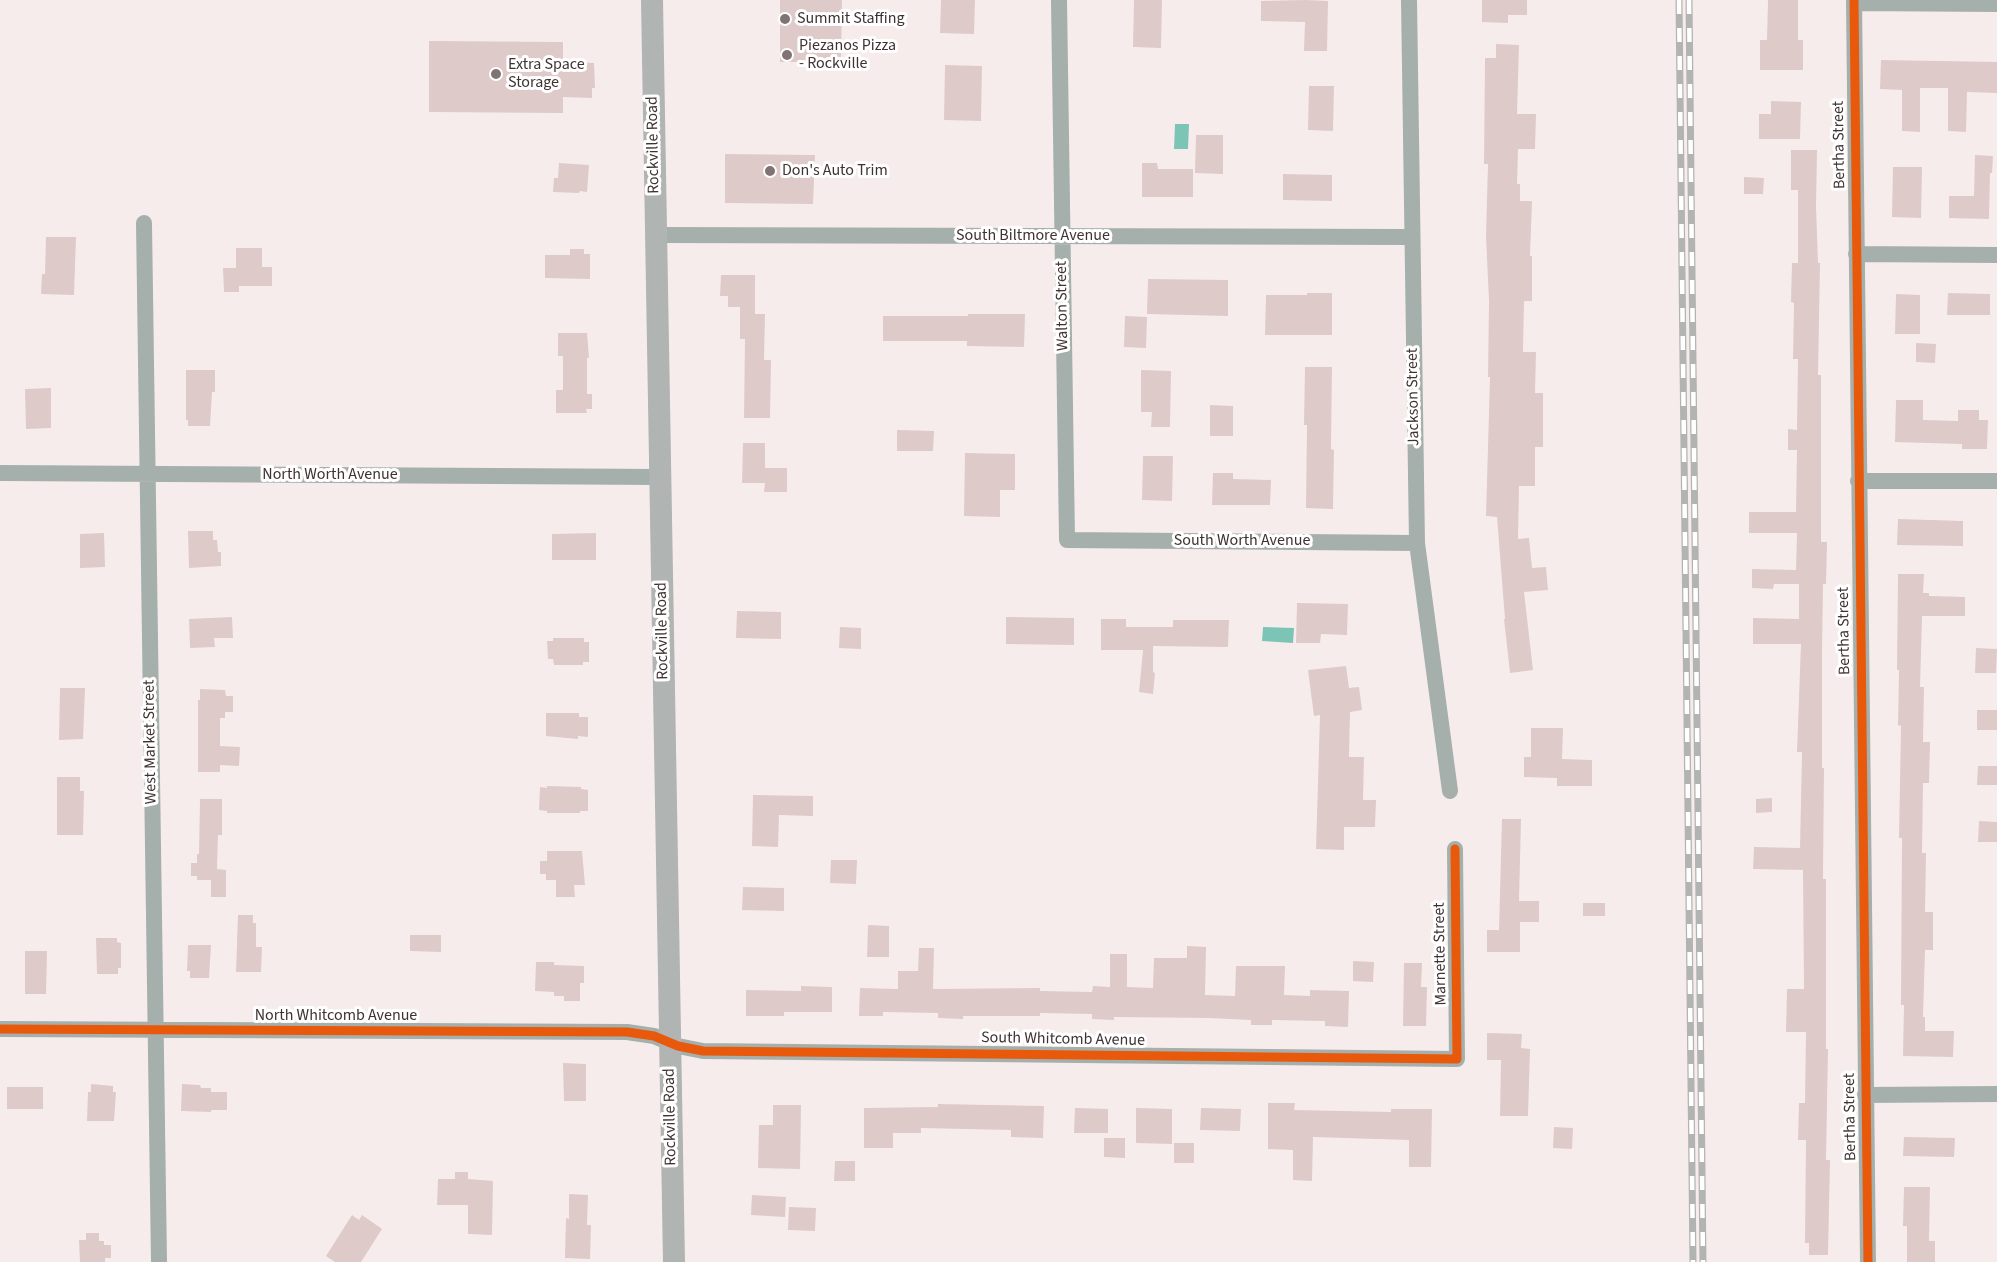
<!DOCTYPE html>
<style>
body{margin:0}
canvas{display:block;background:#f7ecec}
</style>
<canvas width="1997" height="1262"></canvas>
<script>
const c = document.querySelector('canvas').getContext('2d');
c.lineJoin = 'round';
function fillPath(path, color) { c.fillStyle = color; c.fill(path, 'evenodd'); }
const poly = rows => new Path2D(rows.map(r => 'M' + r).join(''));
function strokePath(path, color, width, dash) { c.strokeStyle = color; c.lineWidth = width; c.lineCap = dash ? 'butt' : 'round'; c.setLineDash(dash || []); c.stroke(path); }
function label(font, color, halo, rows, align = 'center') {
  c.font = font + ' "Source Sans 3",sans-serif'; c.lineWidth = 6; c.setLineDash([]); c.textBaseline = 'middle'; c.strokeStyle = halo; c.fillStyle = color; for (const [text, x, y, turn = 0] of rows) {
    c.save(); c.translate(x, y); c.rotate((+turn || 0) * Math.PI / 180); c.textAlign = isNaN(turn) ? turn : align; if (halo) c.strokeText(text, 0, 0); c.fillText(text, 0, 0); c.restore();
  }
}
fillPath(poly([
 [1175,124,1189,124,1188,149,1174,149],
 [1263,627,1294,628,1293,643,1262,641]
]), '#7cc4b5');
fillPath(poly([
 [780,0,842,0,841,62,780,62],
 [941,0,975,0,974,34,940,33],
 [1134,0,1162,0,1161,48,1133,47],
 [1305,0,1328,1,1327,51,1304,51,1305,22,1261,21,1261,1],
 [1482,0,1527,0,1527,15,1508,15,1508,23,1482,22],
 [1768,0,1798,0,1798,40,1803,40,1803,70,1760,70,1760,40,1767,40],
 [429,41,563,42,563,62,594,63,595,88,592,88,592,98,563,97,563,113,429,112],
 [1496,44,1519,45,1517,114,1536,114,1535,149,1518,149,1517,184,1520,184,1520,201,1532,201,1530,256,1532,256,1532,301,1524,301,1523,352,1536,352,1535,393,1543,393,1543,447,1535,447,1535,486,1519,486,1518,539,1529,538,1532,568,1546,567,1548,590,1524,592,1533,670,1510,673,1504,619,1505,619,1497,517,1486,516,1490,377,1488,377,1489,301,1486,236,1488,164,1484,164,1485,58,1496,58],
 [1881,60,1997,62,1997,93,1967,92,1966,132,1948,131,1948,88,1920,88,1920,132,1902,131,1902,90,1880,89],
 [945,65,982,66,981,121,944,120],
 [1309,86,1334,86,1333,131,1308,130],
 [1771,101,1801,102,1800,139,1759,139,1759,114,1771,114],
 [1196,135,1223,135,1223,174,1195,173],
 [1791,150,1817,150,1816,206,1818,263,1820,263,1818,375,1821,375,1821,542,1827,542,1826,584,1823,584,1822,654,1822,768,1824,768,1823,879,1826,879,1826,1049,1828,1049,1826,1160,1830,1160,1828,1255,1809,1255,1809,1243,1805,1243,1806,1140,1798,1140,1799,1103,1805,1103,1806,1032,1786,1032,1787,989,1804,989,1803,870,1753,869,1754,847,1800,848,1802,752,1797,752,1801,644,1753,644,1753,618,1799,619,1799,584,1774,584,1773,589,1752,588,1752,569,1796,570,1797,533,1749,533,1749,512,1796,512,1797,450,1788,450,1788,429,1797,430,1798,359,1793,359,1794,303,1791,302,1792,263,1798,263,1798,190,1791,190],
 [725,154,815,155,813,204,725,203],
 [1975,155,1993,156,1992,173,1990,173,1989,219,1949,218,1949,196,1974,196],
 [559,163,589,165,587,192,580,191,579,193,553,192,554,178,558,178],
 [1142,163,1157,163,1158,169,1193,169,1193,197,1142,197],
 [1893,167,1922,167,1921,218,1892,217],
 [1283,174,1332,175,1332,201,1283,200],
 [1744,177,1764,178,1763,194,1744,194],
 [46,237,76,237,74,295,41,294,42,274,45,274],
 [236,248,262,248,262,267,272,267,272,286,239,286,239,292,224,292,223,268,236,268],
 [570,249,584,249,584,254,590,254,590,279,545,278,545,255,570,255],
 [721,275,755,275,755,314,765,314,764,360,771,360,770,418,744,418,745,339,740,339,740,307,728,307,728,296,720,296],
 [1148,279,1228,280,1228,316,1147,314],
 [1307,293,1332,293,1332,335,1265,335,1266,295,1307,295],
 [1948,293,1990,294,1990,315,1947,315],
 [1896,294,1920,295,1920,334,1895,334],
 [968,314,1025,314,1024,347,967,346,967,341,883,341,883,316,968,316],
 [1125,316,1147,317,1146,348,1124,347],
 [558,333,587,333,589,358,587,358,587,394,592,394,592,409,586,409,587,413,556,413,556,390,563,390,563,356,558,356],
 [1916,343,1936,344,1935,363,1916,362],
 [1305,367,1332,367,1331,449,1334,450,1333,509,1306,508,1307,425,1304,425],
 [186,370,215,370,215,392,212,392,210,426,188,426,188,420,186,420],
 [1141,370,1171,371,1170,427,1151,427,1152,412,1141,412],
 [51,388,51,428,26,429,25,389],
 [1896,400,1923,400,1923,420,1958,421,1958,410,1979,410,1979,420,1988,420,1987,449,1962,449,1962,444,1895,442],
 [1210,405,1233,406,1233,436,1210,436],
 [897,430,934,431,933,451,897,451],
 [743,443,765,443,765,468,787,468,787,492,764,492,765,483,742,483],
 [965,453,1015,454,1015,490,1000,490,1000,517,964,516],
 [1143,456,1173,456,1172,501,1142,500],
 [1213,473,1233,473,1233,479,1271,480,1270,505,1212,505],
 [1898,519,1963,521,1963,546,1897,545],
 [188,531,213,531,213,540,217,540,218,552,221,552,221,566,189,568],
 [104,533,105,567,80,568,80,534],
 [596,533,596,560,552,560,552,534],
 [1898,574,1924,574,1923,593,1929,593,1929,596,1965,597,1965,616,1922,616,1920,687,1924,687,1923,742,1930,742,1929,783,1923,783,1922,853,1926,853,1925,912,1933,912,1933,950,1925,950,1923,1017,1925,1017,1925,1031,1954,1031,1953,1057,1903,1056,1904,1005,1901,1005,1902,838,1899,838,1901,726,1898,725,1899,670,1897,670],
 [1297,603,1348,604,1347,635,1321,634,1320,643,1296,643],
 [737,611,781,612,781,639,736,638],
 [232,617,233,638,214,638,215,647,190,648,189,619],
 [1006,617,1074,618,1074,645,1006,644],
 [1101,619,1126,619,1126,627,1173,627,1173,620,1229,620,1228,647,1153,646,1153,672,1155,673,1153,694,1139,692,1143,650,1101,650],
 [840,627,861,628,861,649,839,648],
 [553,638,584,638,584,642,589,642,589,662,583,662,583,665,554,665,553,659,548,659,547,641,553,641],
 [1976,648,1997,649,1996,673,1975,673],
 [1346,666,1349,688,1359,687,1362,710,1350,712,1349,757,1364,757,1363,800,1376,800,1375,827,1344,827,1344,850,1316,849,1320,715,1314,716,1308,670],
 [60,688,85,688,83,739,59,740],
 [200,689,225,690,226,696,233,696,233,712,225,712,225,718,220,718,220,746,240,747,239,766,220,765,220,772,198,772,198,700,200,700],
 [1977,710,1997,710,1997,730,1977,730],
 [546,713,579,713,579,717,588,717,588,737,578,736,578,739,546,736],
 [1531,728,1563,728,1562,759,1592,760,1592,786,1557,786,1557,778,1524,777,1524,757,1531,757],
 [1978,766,1997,766,1997,785,1977,785],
 [57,777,80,777,80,791,84,791,83,835,57,835],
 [547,786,581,787,581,789,588,790,588,811,580,811,580,813,547,813,547,811,539,810,540,787,547,788],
 [753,795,813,796,813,816,779,815,778,847,752,846],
 [1772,798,1772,812,1756,813,1756,799],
 [200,799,222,799,222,835,218,835,217,869,226,870,226,897,211,897,211,880,197,880,197,876,191,876,191,863,197,863,197,854,199,854],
 [1502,819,1521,819,1519,901,1539,901,1539,922,1520,922,1520,952,1487,952,1487,930,1499,930],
 [1979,821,1997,822,1997,842,1978,842],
 [547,851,582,851,585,885,574,885,575,897,556,897,556,880,546,880,546,874,540,874,540,861,547,861],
 [831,860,857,860,856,884,830,883],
 [743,887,784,888,784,911,742,910],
 [1583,903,1605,903,1605,916,1583,916],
 [238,915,253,915,253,923,256,923,256,947,262,947,261,972,236,972],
 [868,925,889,926,889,957,867,957],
 [410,935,441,935,441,952,410,951],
 [96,938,117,938,117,942,121,943,121,968,118,968,118,974,97,974],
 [188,945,211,945,209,978,190,978,190,971,187,971],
 [1187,946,1206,947,1205,995,1235,996,1236,966,1285,966,1284,995,1310,996,1310,990,1349,991,1348,1027,1325,1026,1325,1021,1272,1020,1272,1025,1251,1025,1251,1020,1209,1018,1114,1017,1114,1020,1092,1019,1092,1014,1040,1013,1040,1016,963,1016,963,1019,938,1018,938,1013,883,1012,883,1016,859,1016,860,988,898,989,898,971,918,971,919,948,934,948,933,989,1040,988,1040,991,1092,992,1093,986,1110,987,1110,954,1127,954,1127,987,1153,988,1154,958,1187,958],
 [25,951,47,951,46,994,25,994],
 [1353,961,1374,962,1373,982,1353,981],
 [536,962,554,962,554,965,584,966,584,983,580,983,580,1001,564,1001,564,996,554,996,554,992,535,991],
 [1404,963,1422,963,1421,987,1427,987,1426,1026,1403,1026],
 [801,986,832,987,832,1012,784,1012,784,1016,746,1016,746,990,801,991],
 [1487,1033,1522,1034,1521,1048,1530,1049,1528,1116,1500,1116,1501,1060,1487,1060],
 [563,1063,586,1064,586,1101,564,1101],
 [91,1084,113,1086,113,1092,116,1092,114,1121,87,1121,88,1092,91,1092],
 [182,1084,200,1085,201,1088,211,1088,211,1092,227,1092,227,1110,211,1110,211,1112,181,1111],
 [7,1087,43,1087,43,1109,7,1109],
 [1268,1103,1295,1103,1294,1110,1391,1112,1391,1109,1432,1109,1431,1167,1409,1167,1409,1140,1313,1137,1312,1181,1293,1180,1293,1150,1268,1149],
 [938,1104,1044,1106,1043,1138,1011,1137,1011,1130,921,1128,921,1133,893,1133,893,1148,864,1148,864,1108,938,1107],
 [773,1105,801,1105,800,1169,758,1168,759,1125,773,1125],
 [1075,1108,1108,1109,1108,1133,1074,1133],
 [1136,1108,1172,1109,1172,1144,1136,1143],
 [1201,1108,1241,1109,1240,1131,1200,1130],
 [1554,1127,1573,1128,1572,1149,1553,1148],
 [1904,1137,1955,1138,1954,1157,1903,1156],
 [1104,1138,1125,1138,1125,1158,1104,1157],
 [1174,1143,1194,1143,1194,1163,1174,1163],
 [835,1161,855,1161,855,1181,834,1181],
 [455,1172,468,1172,468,1179,493,1181,492,1235,468,1234,468,1205,437,1205,438,1179,455,1179],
 [1904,1187,1930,1187,1929,1241,1935,1241,1935,1262,1907,1262,1907,1226,1903,1226],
 [569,1194,588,1195,587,1225,591,1225,590,1259,565,1258,566,1218,569,1219],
 [752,1195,786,1197,785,1217,751,1215],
 [789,1207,816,1208,815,1231,788,1230],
 [352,1215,359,1220,362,1215,382,1229,361,1262,335,1262,326,1256],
 [86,1233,99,1233,99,1241,104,1241,104,1245,111,1245,111,1258,105,1258,105,1262,80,1262,79,1240,86,1240]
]), '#dfcaca');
strokePath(poly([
 [1059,0,1067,540,1417,543],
 [1409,0,1417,543,1450,791],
 [1854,0,1868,1262],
 [1854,3,1997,4],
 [144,223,159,1262],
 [655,235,1412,237],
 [1856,254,1997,255],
 [0,473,660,477],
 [1858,481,1997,481],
 [0,1029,627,1032,654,1036,678,1046,703,1051,1457,1059,1455,849],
 [1865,1095,1997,1094]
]), '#a5b0ac', 16);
strokePath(poly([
 [652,0,674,1262]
]), '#b0b4b2', 22);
const rail = poly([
 [1679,0,1693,1262],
 [1689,0,1703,1262]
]);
strokePath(rail, '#b2b4b1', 7);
strokePath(rail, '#fff', 4.5, [14]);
strokePath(poly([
 [1854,0,1868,1262],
 [0,1029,627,1032,654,1036,678,1046,703,1051,1457,1059,1455,849]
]), '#e8590c', 9);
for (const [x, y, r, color] of [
 [785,19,6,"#7f7373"],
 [787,55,6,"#7f7373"],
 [496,74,6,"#7f7373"],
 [770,171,6,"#7f7373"]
]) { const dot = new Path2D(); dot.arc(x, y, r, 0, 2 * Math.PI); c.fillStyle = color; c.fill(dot); strokePath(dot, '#fff', 2); }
label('16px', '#3f3232', '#fff', [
 ["Summit Staffing",797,19],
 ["Piezanos Pizza",799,46],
 ["- Rockville",799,64],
 ["Extra Space",508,65],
 ["Storage",508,83],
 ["Don's Auto Trim",782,171]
], 'left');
label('16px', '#3f3232', '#fff', [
 ["Rockville Road",654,145,-91],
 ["Bertha Street",1840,145,-91],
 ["South Biltmore Avenue",1033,236],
 ["Walton Street",1063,306,-91],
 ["Jackson Street",1414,397,-91],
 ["North Worth Avenue",330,475],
 ["South Worth Avenue",1242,541],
 ["Rockville Road",663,631,-91],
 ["Bertha Street",1845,631,-91],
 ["West Market Street",151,742,-91],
 ["Marnette Street",1441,954,-91],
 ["North Whitcomb Avenue",336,1016],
 ["South Whitcomb Avenue",1063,1040,1],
 ["Rockville Road",671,1117,-91],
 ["Bertha Street",1851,1117,-91]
]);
</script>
